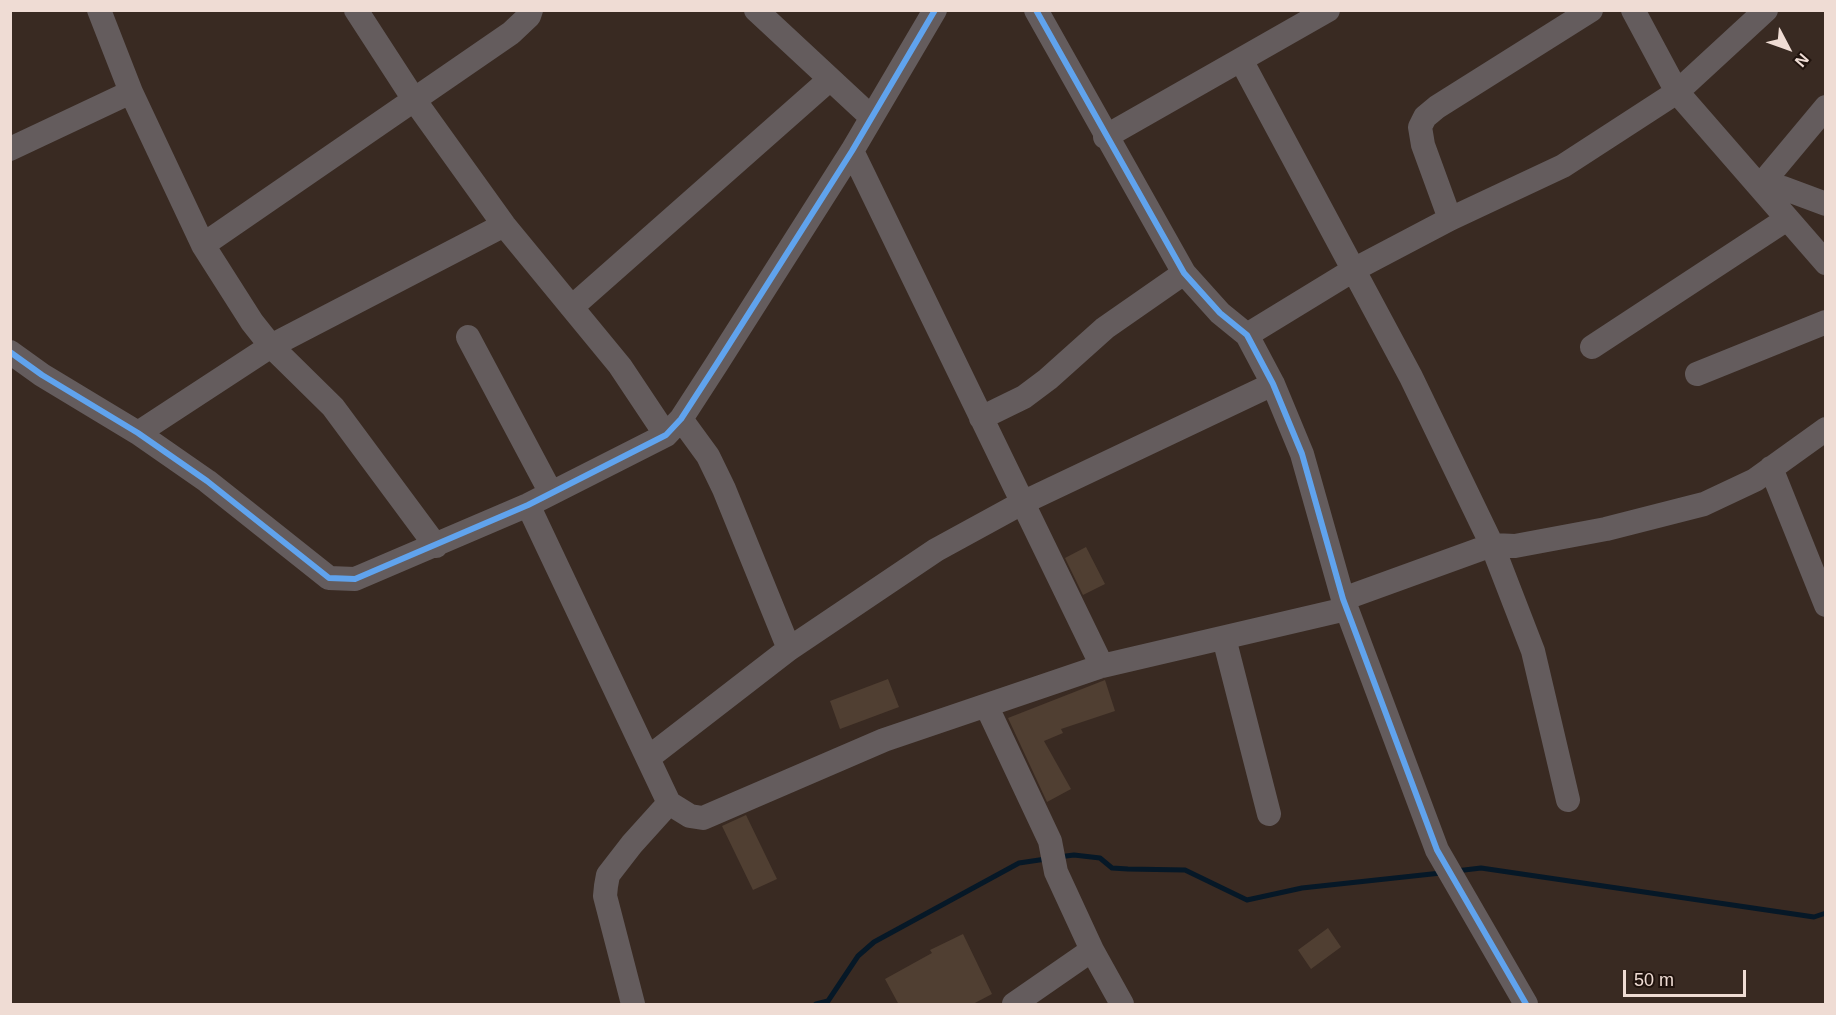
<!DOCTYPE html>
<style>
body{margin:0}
#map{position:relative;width:1836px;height:1015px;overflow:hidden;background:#392a22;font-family:Arial,sans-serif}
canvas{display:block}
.frame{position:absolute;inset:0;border:12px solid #efdcd4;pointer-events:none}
.north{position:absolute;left:1758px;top:18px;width:60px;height:60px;-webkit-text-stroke:4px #20130d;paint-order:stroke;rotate:131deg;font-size:16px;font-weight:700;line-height:24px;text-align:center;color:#efdcd4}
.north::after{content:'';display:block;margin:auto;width:21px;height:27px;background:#efdcd4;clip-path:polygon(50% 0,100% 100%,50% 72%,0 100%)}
.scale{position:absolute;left:1623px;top:970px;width:123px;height:27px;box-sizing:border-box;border:3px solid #efdcd4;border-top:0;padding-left:8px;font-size:18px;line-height:21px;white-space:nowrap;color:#efdcd4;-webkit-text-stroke:4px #20130d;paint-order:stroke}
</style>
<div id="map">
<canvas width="1836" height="1015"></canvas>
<div class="frame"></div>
<div class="north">N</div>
<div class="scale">50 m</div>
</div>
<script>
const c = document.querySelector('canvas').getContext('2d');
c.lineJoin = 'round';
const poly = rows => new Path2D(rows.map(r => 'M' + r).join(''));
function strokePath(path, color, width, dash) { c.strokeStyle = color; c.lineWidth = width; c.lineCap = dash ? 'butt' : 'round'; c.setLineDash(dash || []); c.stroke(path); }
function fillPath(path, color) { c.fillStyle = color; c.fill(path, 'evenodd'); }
strokePath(poly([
 [1058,857,1074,855,1100,858,1112,868,1128,869,1185,870,1247,900,1302,888,1441,873],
 [1456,871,1481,868,1814,917,1826,913],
 [816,1004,828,1001,858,956,874,942,1019,863,1046,859]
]), '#061827', 5);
fillPath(poly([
 [1086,547,1105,584,1083,595,1065,558],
 [888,679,899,707,840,729,830,701],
 [1105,680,1115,711,1061,729,1063,733,1044,741,1071,789,1047,802,1008,718],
 [746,815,777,879,753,890,722,826],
 [1328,928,1341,947,1311,969,1298,950],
 [963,934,992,994,971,1005,899,1005,885,979,932,953,930,950]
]), '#503f32');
strokePath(poly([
 [99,10,131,92,203,245,252,322,271,346,333,407,436,546],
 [356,10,415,101,504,225,620,366,666,435],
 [756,10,870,116],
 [1036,10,1184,273,1220,313,1247,335,1273,384,1302,454,1343,599,1437,850,1526,1004],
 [1633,10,1677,92,1826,263],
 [1241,60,1411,377,1492,545,1533,651,1568,800],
 [1105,137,1328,10],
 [10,149,131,92],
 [852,151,1102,666],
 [1760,186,1826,107],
 [1760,186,1783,188,1826,204],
 [1450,219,1423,145,1420,127,1425,117,1437,107,1591,10],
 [203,245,511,33,529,16,531,10],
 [572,307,829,80],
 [1247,335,1355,269,1450,219,1563,166,1677,92,1766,10],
 [468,337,551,493],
 [1592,347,1787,219],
 [10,352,42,375,138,433,207,481,329,578,355,579,528,505,666,435,681,419,716,365,852,151,935,10],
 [1697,374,1826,322],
 [981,418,1024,397,1048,379,1105,328,1184,273],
 [681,419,708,456,724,489,789,649],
 [138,433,271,346,504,225],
 [1771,468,1826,605],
 [528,505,669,803,690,816,703,818,884,740,1102,666,1346,609],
 [1343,599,1492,545,1515,546,1606,529,1704,504,1755,480,1826,429],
 [1224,638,1269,814],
 [987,707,1050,841,1056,872,1092,950,1122,1004],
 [648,758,789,649,936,550,1022,503,1273,384],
 [633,1004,605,896,606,886,608,875,632,844,669,803],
 [1014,1004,1092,950]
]), '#645c5d', 24);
strokePath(poly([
 [1036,10,1184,273,1220,313,1247,335,1273,384,1302,454,1343,599,1437,850,1526,1004],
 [10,352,42,375,138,433,207,481,329,578,355,579,528,505,666,435,681,419,716,365,852,151,935,10]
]), '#60a3ed', 6);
</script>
